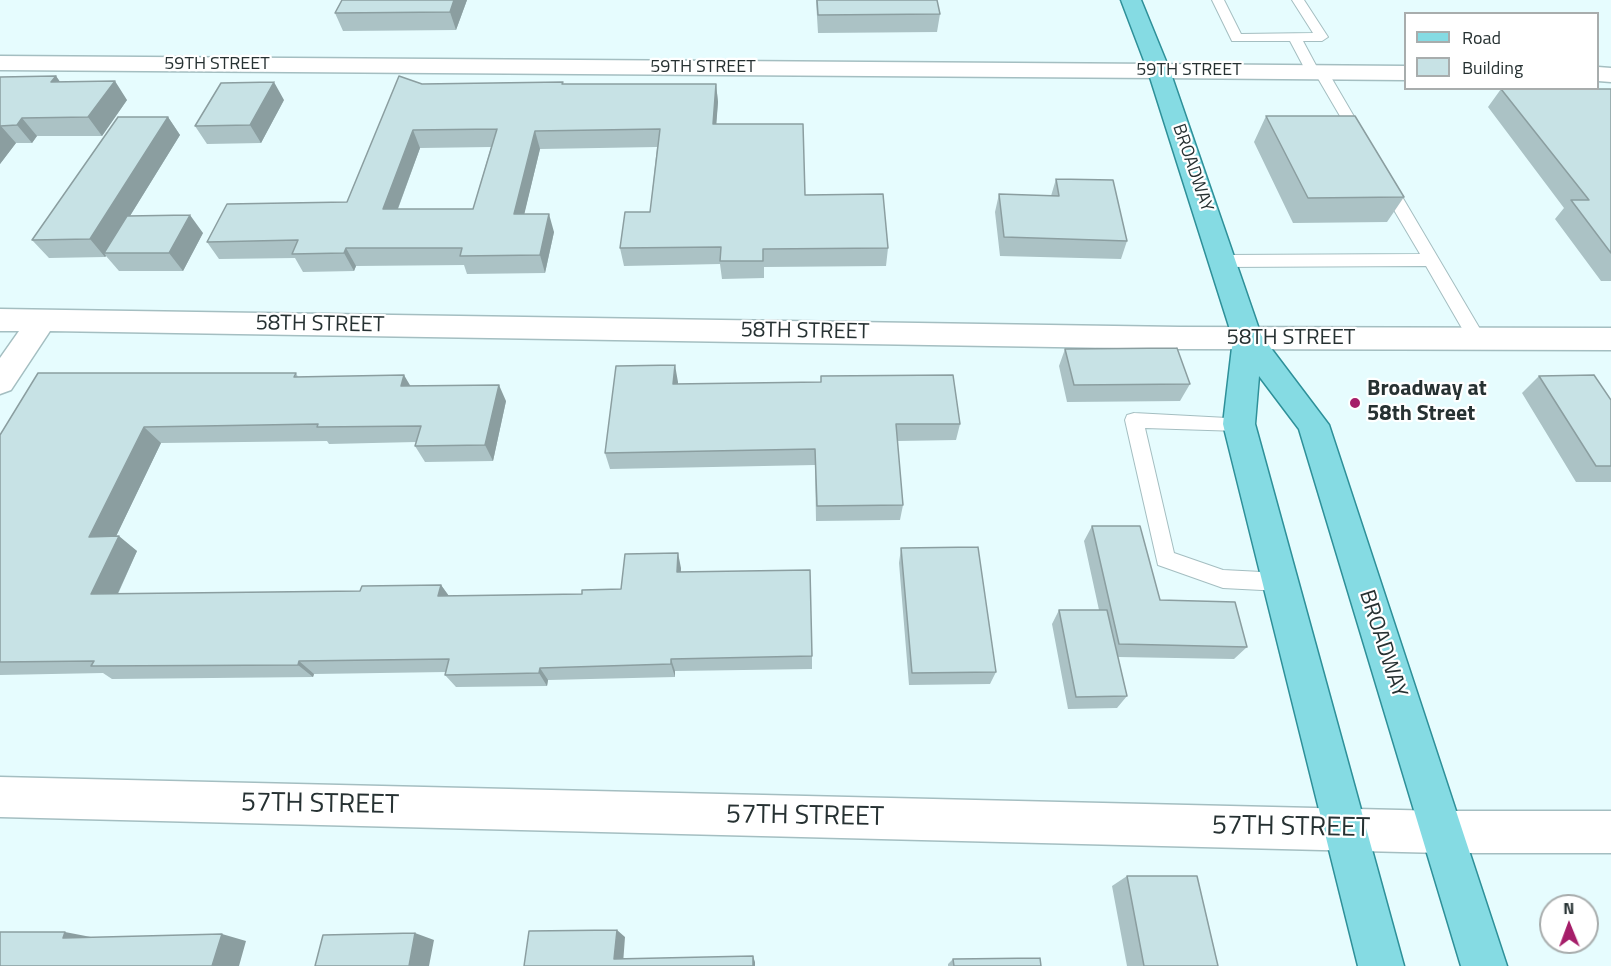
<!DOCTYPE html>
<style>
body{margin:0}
#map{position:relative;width:1611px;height:966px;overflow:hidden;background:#e6fcfe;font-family:"Titillium Web",sans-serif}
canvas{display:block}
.legend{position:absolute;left:1404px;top:12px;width:195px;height:78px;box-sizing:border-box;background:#fff;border:2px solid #a8adad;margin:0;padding:8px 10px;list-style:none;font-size:18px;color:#263132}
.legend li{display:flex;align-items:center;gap:12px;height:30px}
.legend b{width:30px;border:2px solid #a8adad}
.north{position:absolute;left:1539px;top:894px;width:60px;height:60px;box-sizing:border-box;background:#fff;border:2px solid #a8adad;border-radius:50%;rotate:359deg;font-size:16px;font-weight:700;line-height:24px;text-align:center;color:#263132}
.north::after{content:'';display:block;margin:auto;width:21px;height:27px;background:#a51e69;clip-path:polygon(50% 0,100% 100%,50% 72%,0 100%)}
</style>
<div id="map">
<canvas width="1611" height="966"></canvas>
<ul class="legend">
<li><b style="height:8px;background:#85dbe3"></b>Road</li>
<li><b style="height:16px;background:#c7e2e5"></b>Building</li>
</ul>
<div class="north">N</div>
</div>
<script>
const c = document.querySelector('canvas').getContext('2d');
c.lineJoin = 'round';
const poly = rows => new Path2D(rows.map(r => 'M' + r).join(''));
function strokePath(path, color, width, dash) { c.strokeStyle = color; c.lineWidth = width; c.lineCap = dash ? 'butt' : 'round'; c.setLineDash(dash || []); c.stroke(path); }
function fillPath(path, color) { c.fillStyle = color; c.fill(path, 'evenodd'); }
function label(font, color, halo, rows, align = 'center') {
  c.font = font + ' "Titillium Web",sans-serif'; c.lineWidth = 4.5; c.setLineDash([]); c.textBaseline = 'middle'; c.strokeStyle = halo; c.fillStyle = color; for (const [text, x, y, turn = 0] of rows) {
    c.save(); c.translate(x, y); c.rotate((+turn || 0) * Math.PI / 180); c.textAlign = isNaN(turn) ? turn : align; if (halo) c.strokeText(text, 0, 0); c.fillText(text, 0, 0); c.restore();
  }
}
const service = poly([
 [1212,0,1224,0,1241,34,1313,33,1292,0,1304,0,1328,37,1322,41,1303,41,1318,69,1326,69,1328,72,1366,137,1364,140,1354,140,1316,75,1308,75,1290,41,1232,41,1212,0],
 [1386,178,1394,183,1483,334,1486,339,1483,344,1477,345,1471,344,1426,266,1223,267,1217,265,1215,261,1217,257,1223,255,1420,254,1378,183,1386,178],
 [1134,413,1246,419,1248,424,1246,429,1239,431,1145,428,1174,553,1223,570,1281,573,1288,575,1291,582,1288,589,1281,591,1223,588,1158,565,1125,420,1127,415,1134,413]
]);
const minor = poly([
 [0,56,1159,64,1167,66,1170,71,1167,76,1159,78,0,70,0,56],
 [0,309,1180,327,1611,328,1611,350,1180,349,50,331,11,390,0,394,0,358,19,331,0,331,0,309],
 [0,777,1442,811,1611,811,1611,853,1442,853,0,817,0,777]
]);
const tertiary = poly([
 [1159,64,1406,66,1406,80,1159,78,1151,76,1148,71,1151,66,1159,64],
 [1598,67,1611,68,1611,82,1598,81,1598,67]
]);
const primary = poly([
 [1121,0,1141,0,1170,71,1261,335,1329,425,1507,966,1461,966,1299,429,1259,376,1255,424,1404,966,1358,966,1223,424,1233,339,1148,71,1121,0]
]);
strokePath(service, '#a4bec1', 2);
strokePath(minor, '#a4bec1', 3);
strokePath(tertiary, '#a4bec1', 3);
strokePath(primary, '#2e9099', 3);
fillPath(service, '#fff');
fillPath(minor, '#fff');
fillPath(tertiary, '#fff');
fillPath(primary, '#85dbe3');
fillPath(poly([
 [342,0,467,0,456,30,343,31,335,13],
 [816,0,937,0,940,14,937,32,818,33],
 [56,76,60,82,127,100,102,136,37,136,32,143,16,143,0,164,0,77],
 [563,82,563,84,716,84,718,102,716,124,805,195,888,248,886,266,764,267,764,278,722,279,720,264,624,266,620,248,650,212,657,147,540,149,524,214,554,232,545,273,467,274,464,265,356,266,354,271,303,272,295,258,219,259,207,242,347,202,422,84],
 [491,147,473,209,398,209,420,148],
 [1501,89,1611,89,1611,281,1601,281,1555,219,1564,208,1488,107],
 [284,100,261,143,207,144,195,126],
 [1266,116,1404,197,1387,222,1293,223,1254,142],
 [168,117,180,135,130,216,203,233,183,271,119,271,106,256,105,257,49,258,32,240],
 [1056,179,1127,241,1121,259,1000,256,995,212,999,194,1051,196],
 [1065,349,1190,384,1180,401,1067,402,1059,366],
 [296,373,298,377,410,386,506,401,493,461,425,462,415,446,416,442,329,444,327,441,161,443,116,536,137,551,118,594,360,591,441,585,449,596,582,594,621,589,681,568,681,572,812,656,812,669,675,671,675,677,548,680,547,686,456,687,445,675,446,672,314,674,313,677,112,679,103,673,0,675,0,435],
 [1539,376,1611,400,1611,482,1576,482,1522,393],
 [678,382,678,384,960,424,956,440,897,441,903,505,900,520,816,521,815,465,610,469,605,453],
 [1092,526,1160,600,1247,647,1234,659,1118,657,1127,696,1117,708,1068,709,1052,624,1059,610,1099,610,1084,541],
 [901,548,996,672,990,684,909,685,899,563],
 [1127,876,1218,966,1127,966,1112,886],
 [953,959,1041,966,948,966,948,964]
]), '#abc2c5');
fillPath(poly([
 [454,0,467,0,456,30,450,12],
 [56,76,69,95,51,82],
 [115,81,127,100,102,136,88,117],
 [274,82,284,100,261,143,250,125],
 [716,84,718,102,715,142,713,124],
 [168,117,180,135,107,253,104,253,106,256,105,257,90,239],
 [22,118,37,136,32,143,17,125],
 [0,125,16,143,0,164],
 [413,130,420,148,391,227,383,209],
 [535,131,540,149,520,232,514,214],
 [549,214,554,232,545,273,540,255],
 [190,215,203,233,183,271,169,253],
 [346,248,356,266,354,271,344,253],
 [675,365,678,382,676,401,673,384],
 [404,375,414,392,401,386],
 [499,385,506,401,493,461,485,445],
 [144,427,161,443,109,551,89,537],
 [119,536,137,551,111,608,91,594],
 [678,553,681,568,680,586,677,572],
 [441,585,451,599,438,596],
 [671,659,675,671,675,677,671,664],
 [299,661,314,674,313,677,298,665],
 [540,668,548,680,547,686,539,673],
 [617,930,625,937,623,964,614,959],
 [65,932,96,938,63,938],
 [415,933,434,940,429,966,409,966],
 [222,934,246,941,239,966,212,966],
 [753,956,755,962,755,966,753,966]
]), '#8b9ea0');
const building = poly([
 [342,0,454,0,450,12,335,13,342,0],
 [817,0,937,0,940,14,818,15,817,0],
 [56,76,51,82,115,81,88,117,22,118,17,125,0,126,0,77,56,76],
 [399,76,422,84,563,82,562,84,716,84,713,124,803,124,805,195,883,194,888,248,763,249,763,261,720,261,721,247,620,248,625,212,650,212,660,129,535,131,514,214,549,214,540,255,460,256,462,248,346,248,344,253,292,254,298,240,207,242,227,204,347,202,399,76],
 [497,129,473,209,383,209,413,130,497,129],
 [274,82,250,125,195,126,221,83,274,82],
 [1501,89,1611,89,1611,253,1571,200,1589,200,1501,89],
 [1266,116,1355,116,1404,197,1308,198,1266,116],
 [118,117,168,117,90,239,32,240,118,117],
 [1056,179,1113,180,1127,241,1004,237,999,194,1059,196,1056,179],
 [190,215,169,253,104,253,127,216,190,215],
 [1177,348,1190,384,1074,385,1065,349,1177,348],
 [675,365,673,384,821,382,821,376,953,375,960,424,896,424,903,505,817,506,815,449,605,453,616,366,675,365],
 [38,373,296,373,294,377,404,375,401,386,499,385,485,445,415,446,421,426,317,427,318,424,144,427,89,537,119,536,91,594,360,591,362,586,441,585,438,596,582,594,582,590,621,589,625,554,678,553,677,572,810,570,812,656,671,659,671,664,540,668,539,673,445,675,449,659,299,661,298,665,91,666,94,661,0,662,0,435,38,373],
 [1594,375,1611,400,1611,466,1596,466,1539,376,1594,375],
 [1092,526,1140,526,1160,600,1235,602,1247,647,1119,644,1092,526],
 [978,547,996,672,912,673,901,548,978,547],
 [1059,610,1107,610,1127,696,1076,697,1059,610],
 [1127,876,1197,876,1218,966,1144,966,1127,876],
 [617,930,614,959,753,956,753,966,524,966,529,931,617,930],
 [0,932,65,932,63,938,222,934,212,966,0,966,0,932],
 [415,933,409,966,315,966,323,935,415,933],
 [1040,958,1041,966,954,966,953,959,1040,958]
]);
fillPath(building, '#c7e2e5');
strokePath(building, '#8b9ea0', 1.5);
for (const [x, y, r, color] of [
 [1355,403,6,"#a51e69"]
]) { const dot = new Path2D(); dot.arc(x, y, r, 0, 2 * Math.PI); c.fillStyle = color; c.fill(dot); strokePath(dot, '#fff', 2); }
label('18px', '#263132', '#fff', [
 ["59TH STREET",217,65],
 ["59TH STREET",703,68],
 ["59TH STREET",1189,71],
 ["BROADWAY",1192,168,71]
]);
label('22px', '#263132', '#fff', [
 ["58TH STREET",320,325,1],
 ["58TH STREET",805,332,1],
 ["58TH STREET",1291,339],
 ["BROADWAY",1382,644,72]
]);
label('bold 22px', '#263132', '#fff', [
 ["Broadway at",1367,390],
 ["58th Street",1367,415]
], 'left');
label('27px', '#263132', '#fff', [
 ["57TH STREET",320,805,1],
 ["57TH STREET",805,817,1],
 ["57TH STREET",1291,828,1]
]);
</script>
